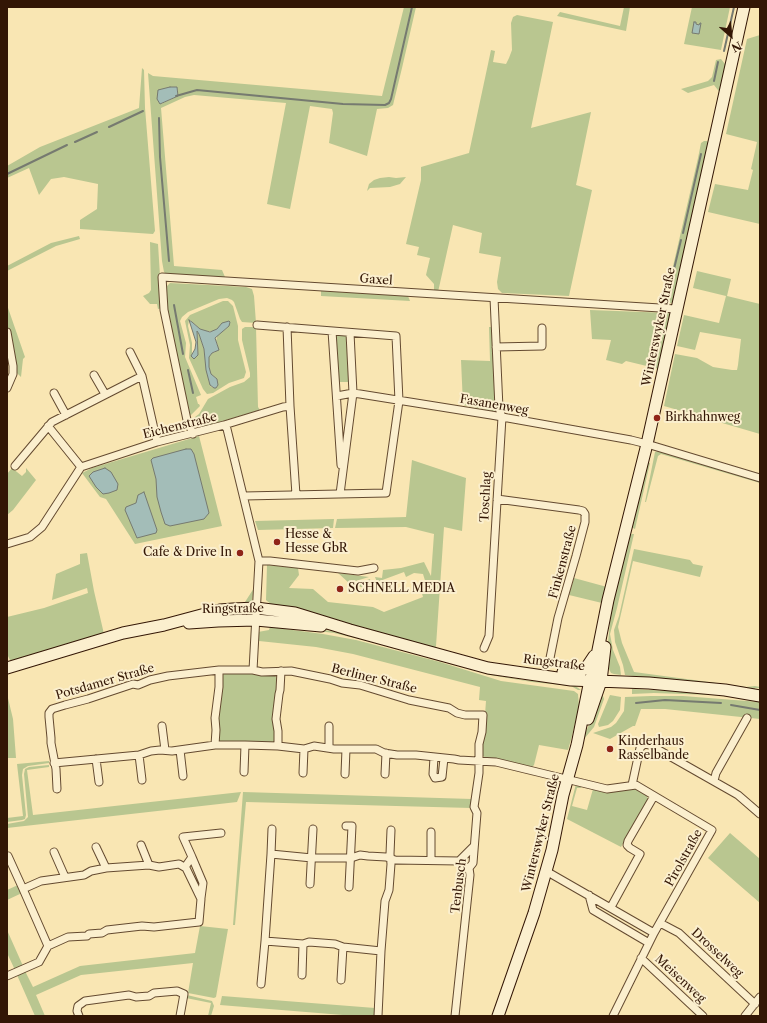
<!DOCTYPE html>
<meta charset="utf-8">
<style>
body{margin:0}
#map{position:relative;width:767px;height:1023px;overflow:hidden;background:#f9e6b3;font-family:"Libre Caslon Text",serif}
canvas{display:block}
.frame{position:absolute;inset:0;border:8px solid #331605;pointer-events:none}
.north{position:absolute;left:711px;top:16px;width:40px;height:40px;-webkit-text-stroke:3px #fbefce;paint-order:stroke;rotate:153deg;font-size:11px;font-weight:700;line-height:16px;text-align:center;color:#331605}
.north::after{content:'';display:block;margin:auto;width:14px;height:18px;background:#331605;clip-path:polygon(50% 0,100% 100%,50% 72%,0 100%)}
</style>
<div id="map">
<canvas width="767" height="1023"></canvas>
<div class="frame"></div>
<div class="north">N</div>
</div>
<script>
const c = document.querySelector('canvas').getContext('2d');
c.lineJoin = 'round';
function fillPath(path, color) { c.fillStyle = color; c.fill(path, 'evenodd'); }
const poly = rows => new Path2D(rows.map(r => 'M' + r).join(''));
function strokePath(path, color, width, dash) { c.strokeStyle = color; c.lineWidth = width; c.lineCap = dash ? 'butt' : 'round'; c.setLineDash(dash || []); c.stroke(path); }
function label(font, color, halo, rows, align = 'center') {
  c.font = font + ' "Libre Caslon Text",serif'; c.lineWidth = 4; c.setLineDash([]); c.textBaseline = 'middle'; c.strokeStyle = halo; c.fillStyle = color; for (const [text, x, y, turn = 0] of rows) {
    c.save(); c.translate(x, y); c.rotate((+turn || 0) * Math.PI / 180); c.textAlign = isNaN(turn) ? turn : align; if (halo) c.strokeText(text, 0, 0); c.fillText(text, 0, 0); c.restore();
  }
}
fillPath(poly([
 [404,7,416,7,402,68,393,105,388,108,377,109,367,156,329,143,333,113,332,109,310,106,290,209,267,204,286,103,194,95,185,97,161,108,174,266,222,270,225,277,271,281,166,274,164,272,162,261,148,73,153,76,382,96],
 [170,87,178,90,178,96,161,104,158,91],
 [624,7,630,7,626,31,557,16,560,12,620,26],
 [692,7,730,7,721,50,684,44],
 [517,15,553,22,531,128,591,112,576,185,592,190,569,296,502,293,498,289,497,282,501,257,479,253,482,233,453,225,438,292,434,292,434,284,426,275,430,258,417,255,419,247,406,244,421,180,421,167,469,153,491,50,495,51,493,62,506,64,509,58,512,50,511,23,513,17],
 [760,35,760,224,708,212,715,184,748,190,753,170,751,169,757,142,726,134,747,39],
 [721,59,725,64,726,68,721,94,714,85,688,93,681,89,708,81,712,77,716,60],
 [142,68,144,70,145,108,155,231,153,234,80,229,80,220,97,209,98,184,64,177,51,179,39,195,29,168,7,178,7,166,40,147,139,108],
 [704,141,707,141,709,144,673,302,669,304,666,303,665,301,698,158,701,143],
 [389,177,396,178,406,177,400,184,390,187,370,188,367,191,369,184,374,180,380,178],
 [79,236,80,239,56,246,7,271,7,266,51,243],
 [150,242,158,244,162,308,158,309,157,304,150,304,143,296,149,293,151,290],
 [697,271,731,279,727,296,760,304,760,434,664,406,675,354,697,358,713,367,732,370,737,370,738,365,741,339,700,332,695,350,677,346,684,315,719,323,726,296,693,288],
 [170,283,246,287,252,289,254,296,256,323,242,322,240,319,234,302,232,300,227,298,219,299,188,312,182,317,180,321,186,343,185,357,201,395,196,397,198,404,199,404,200,406,191,415,189,414,167,309,167,286],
 [321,291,408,296,410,301,321,296],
 [223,301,228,301,233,306,238,326,238,340,246,372,244,378,229,383,213,393,207,394,203,389,189,358,190,345,185,321,190,315],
 [189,320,190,320,200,329,204,331,214,331,226,322,229,326,217,336,216,341,218,346,214,353,212,353,209,357,209,367,211,374,217,379,218,385,216,388,211,387,209,382,204,349,199,334,197,331,198,355,194,359,192,355,192,343,188,326],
 [7,305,25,357,23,359,21,377,16,372,12,344,7,325],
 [590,310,670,313,671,315,659,369,626,361,622,364,606,360,611,340,592,339],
 [245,327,256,327,258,407,260,410,206,426,196,426,191,420,199,414,208,399,230,387,244,382,250,377,250,373,242,340,242,329],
 [489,327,492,327,497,412,463,405,461,360,490,361],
 [335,335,348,336,350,382,339,382],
 [199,436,222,526,135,544,106,499,100,497,82,473,92,468],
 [660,449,760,480,760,483,661,454,658,456,646,502,645,502,655,452,659,451],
 [412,460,466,478,462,531,444,527,436,646,435,648,272,605,267,601,266,600,267,565,298,568,299,575,289,588,313,589,328,602,373,607,384,612,423,597,421,590,427,587,423,574,414,573,406,577,404,572,377,582,375,577,382,578,383,570,401,568,424,562,431,576,434,534,406,527,335,528,337,519,406,517],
 [647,462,650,463,635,529,631,527],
 [12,468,22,476,26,472,26,468,36,480,13,510,7,515,7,474],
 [334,519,333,528,258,530,255,521],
 [632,534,634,534,617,608,610,634,613,650,620,667,621,675,614,674,611,673,608,667,607,653,611,612,628,536],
 [634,549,690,560,693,564,703,566,700,577,633,561,618,627,622,643,634,672,746,687,755,686,760,687,760,692,759,688,755,688,754,691,625,675,623,665,615,642,614,630,619,616],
 [87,553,94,591,104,634,12,661,10,660,7,654,7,617,44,608,88,593,87,588,52,600,56,574,80,564,80,554],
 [338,573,369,577,349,583],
 [574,578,607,587,602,603,569,595],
 [370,579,373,590,353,585],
 [254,588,252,602,245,606,245,602],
 [270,625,291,625,351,634,489,674,523,680,574,685,581,690,578,690,571,686,532,682,490,675,457,664,392,647,334,633],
 [270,627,323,634,356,640,440,662,501,681,574,691,578,694,579,706,572,736,568,750,539,745,534,765,531,768,487,759,482,755,486,701,479,700,480,687,353,654,316,647,259,641,258,649,255,649,258,632,269,630],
 [225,673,242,673,273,674,277,678,274,742,270,744,220,743,218,740,221,677],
 [632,689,712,693,712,695,654,693,632,694],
 [7,694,13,719,16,758,7,758],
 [600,695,603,696,604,699,594,727,584,739,582,739,590,723],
 [610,695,621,697,620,710,613,721,608,725,599,727,598,724],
 [651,696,683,696,760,702,760,719,665,709,641,709,635,726,633,726,610,739,593,733,611,727,616,723,624,711,625,697],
 [49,761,49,763,28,766,23,769,22,775,26,815,25,819,22,820,7,822,7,818,23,816,17,764],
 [49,765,49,767,27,770,33,815,241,792,237,802,7,828,7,824,24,821,28,817,24,774,25,769,29,767],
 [576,784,582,785,581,788,577,788,572,806,587,810,593,789,607,792,636,789,647,795,648,800,621,847,567,819],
 [243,792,472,799,471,808,246,802,235,925,233,925],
 [730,833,760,859,760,903,708,858],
 [18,885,22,893,7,900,7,890],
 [200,926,228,929,216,997,214,998,188,993,193,963,81,975,36,995,45,1016,35,1016,17,975,25,971,33,987,80,966,195,953],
 [7,930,23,966,15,970,7,953],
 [187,995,212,1001,214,1006,211,1016,208,1016,211,1003,186,998],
 [222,996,375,1008,375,1016,355,1016,220,1005]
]), '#b9c690');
const water = poly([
 [694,22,696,22,696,24,699,25,700,23,701,23,699,34,692,33,694,22],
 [170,87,177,87,178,96,160,104,157,99,158,90,170,87],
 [189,320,192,322,200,329,210,332,217,329,222,323,229,321,230,322,229,326,215,338,219,350,212,353,209,357,209,367,211,374,217,379,218,385,216,388,214,388,210,385,206,370,204,349,199,334,197,331,198,355,194,359,191,356,195,349,196,342,189,320],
 [186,449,191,449,194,454,209,513,204,519,170,526,165,524,161,512,157,497,156,479,151,460,153,458,186,449],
 [105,468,111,472,118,484,117,490,109,493,103,494,96,487,89,476,93,472,105,468],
 [144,492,157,530,156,533,137,538,125,510,126,507,136,503,138,495,144,492]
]);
fillPath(water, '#a3bdb8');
strokePath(water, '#767a70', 1);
strokePath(poly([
 [724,51,734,7],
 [714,81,718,62],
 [176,96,197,90,343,104,385,105,389,103,391,99,412,7],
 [159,118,160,157,169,261],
 [109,127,143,111],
 [75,142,97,132],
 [7,174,67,145],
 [683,233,701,154],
 [667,298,681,240],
 [174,305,183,354],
 [188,370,193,393],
 [636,703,665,700,721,703],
 [731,705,760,710]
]), '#767a70', 2);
const street = poly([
 [287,327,290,406],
 [332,331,341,465],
 [7,332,13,366,13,374,7,388],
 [496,347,542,346,542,328],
 [130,352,142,376,157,442],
 [94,375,105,394],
 [54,393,66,415],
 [337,396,353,393,360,394,491,415,631,440,647,444,760,478],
 [224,425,283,407,290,406,296,495],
 [48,426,81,467],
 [193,434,187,420,164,310,162,277,676,309],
 [15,466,52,422,142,376],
 [340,494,353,393,350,333],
 [244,496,386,493,399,401,396,336,257,325],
 [497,499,579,510,583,511,585,514,585,522,576,556,558,618,550,658],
 [7,544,30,537,42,527,81,467,157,442,224,425,227,429,259,561,253,670],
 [259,561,270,561,358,571,374,568],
 [484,648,489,636,502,417,499,408,494,298],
 [162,726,165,750],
 [215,745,216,730,215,718,219,687,219,670],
 [245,745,278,746,304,749,314,746,334,749,376,749,384,753,397,755,416,755,454,759,459,760,496,762,607,789,636,785,712,830,654,933,613,1016],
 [278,746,278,731,276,719,279,694,280,690,281,671],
 [329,748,329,726],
 [180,750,183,776],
 [139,755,142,780],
 [434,757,433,774,435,778,442,777,444,758],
 [96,759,99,782],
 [54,763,139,755,151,751,160,750,172,751,215,745,245,745,244,772],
 [303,773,304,749],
 [345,774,346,749],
 [385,774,386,753],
 [714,781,716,773,747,718],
 [632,785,640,748,644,744,650,745,738,795,760,814],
 [57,789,56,769,51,743,51,738,49,717,49,713,52,709,65,705,88,699,133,684,138,685,150,680,168,676,219,670,253,670,262,672,291,671,330,679,342,683,360,685,409,700,449,708,457,713,465,715,483,715,482,732,479,744,479,773,474,807,477,813,473,863,469,868,470,875,455,1016],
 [346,826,352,826,349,887],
 [141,845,149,865],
 [96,847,106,868],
 [54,852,65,877],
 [271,854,272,829],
 [8,856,23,889],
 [192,857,203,883,201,898],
 [431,860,431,832],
 [459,861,474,846],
 [185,867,192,857,183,837,221,833],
 [546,871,654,933],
 [310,884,313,829],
 [589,895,593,910,649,943],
 [611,907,640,854,630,848,627,845,628,841,654,796],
 [660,923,679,933,755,1004],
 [381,951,343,947,335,944,309,942,303,944,265,941,271,854,312,858,351,858,360,855,368,856,386,857,395,860,459,861,465,867,469,868],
 [641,958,703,1016],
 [302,975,303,944],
 [7,976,39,962,48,946,68,937,87,936,89,934,102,933,107,930,142,926,154,927,199,922,201,899,186,868,179,864,159,867,149,865,106,868,91,871,84,875,41,881,23,889,48,946],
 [341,980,343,947],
 [261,984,265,941],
 [79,1016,77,1011,78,1006,85,1001,129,995,136,997,149,996,154,993,177,991,184,994,180,1016],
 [378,1016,381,951,385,901,389,890,391,864,390,854,391,830],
 [745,1016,760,997]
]);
const secondary = poly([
 [189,623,218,621,256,620,321,626],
 [7,668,123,633,164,625,220,610,233,609,256,608,295,613,350,630,488,668,571,680,649,683,725,690,760,696],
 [563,672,576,673,581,671,586,668,594,656],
 [588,719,601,681,605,647],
 [498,1016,534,913,552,850,563,795,577,745,590,680,594,670,608,600,647,444,744,7]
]);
strokePath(street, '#644a30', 9);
strokePath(secondary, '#331605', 13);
strokePath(street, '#fbefce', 7);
strokePath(secondary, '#fbefce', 11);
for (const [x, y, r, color] of [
 [657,418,4,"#8f2418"],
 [277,542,4,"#8f2418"],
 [240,553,4,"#8f2418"],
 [340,589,4,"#8f2418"],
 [610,749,4,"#8f2418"]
]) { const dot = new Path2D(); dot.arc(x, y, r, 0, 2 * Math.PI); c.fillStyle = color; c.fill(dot); strokePath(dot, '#fbefce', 1.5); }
label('12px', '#331605', '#fbefce', [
 ["Gaxel",376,280,4],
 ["Winterswyker Straße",659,327,-78],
 ["Fasanenweg",494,405,10],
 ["Eichenstraße",180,426,-14],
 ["Toschlag",486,497,-87],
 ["Finkenstraße",563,562,-75],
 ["Ringstraße",233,609,-1],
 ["Ringstraße",554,663,7],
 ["Berliner Straße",374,679,14],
 ["Potsdamer Straße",105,682,-16],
 ["Winterswyker Straße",541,833,-76],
 ["Pirolstraße",684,858,-61],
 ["Tenbusch",459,886,-83],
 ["Drosselweg",717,953,43],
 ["Meisenweg",680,979,43]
]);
label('12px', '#331605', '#fbefce', [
 ["Birkhahnweg",665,418],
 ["Hesse &",285,535],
 ["Hesse GbR",285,549],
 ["Cafe & Drive In",232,553,"right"],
 ["SCHNELL MEDIA",348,589],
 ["Kinderhaus",618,742],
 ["Rasselbande",618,756]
], 'left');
</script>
